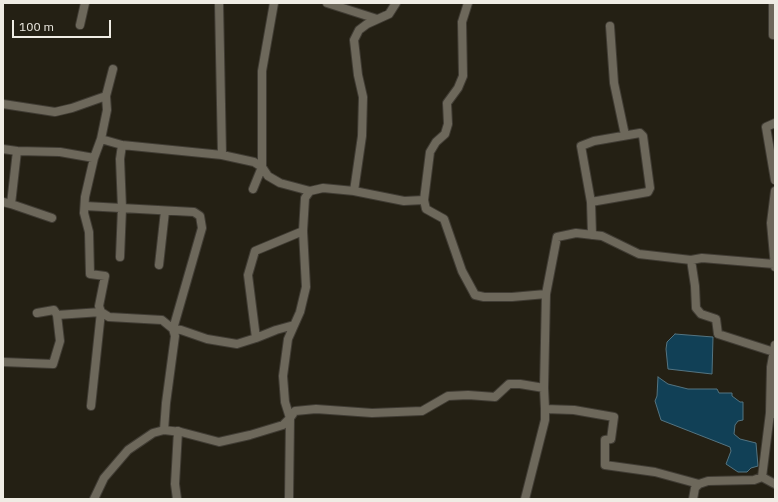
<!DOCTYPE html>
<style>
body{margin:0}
#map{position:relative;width:778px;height:502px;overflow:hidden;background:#242014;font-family:"IBM Plex Sans",sans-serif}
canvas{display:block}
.frame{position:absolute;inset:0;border:4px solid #efece4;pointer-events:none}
.scale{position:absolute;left:12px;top:20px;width:99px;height:18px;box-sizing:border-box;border:2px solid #efece4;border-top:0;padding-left:5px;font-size:12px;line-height:14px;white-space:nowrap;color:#efece4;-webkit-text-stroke:3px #242014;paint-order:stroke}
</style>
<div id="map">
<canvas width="778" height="502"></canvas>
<div class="frame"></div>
<div class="scale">100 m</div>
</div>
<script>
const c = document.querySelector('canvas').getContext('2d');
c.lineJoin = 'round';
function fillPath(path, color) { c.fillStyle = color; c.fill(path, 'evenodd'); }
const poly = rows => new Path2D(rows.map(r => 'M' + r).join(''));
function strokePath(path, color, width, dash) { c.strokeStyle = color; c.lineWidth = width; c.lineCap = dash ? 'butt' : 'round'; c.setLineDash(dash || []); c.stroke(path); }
const water = poly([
 [675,334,713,337,712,374,668,369,666,349,667,342,675,334],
 [658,377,668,384,688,389,717,389,719,393,732,393,732,396,740,402,743,402,743,420,738,421,735,425,734,434,740,439,756,443,758,466,751,468,747,472,738,472,726,464,731,451,730,447,661,420,655,401,657,396,658,377]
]);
fillPath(water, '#114056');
strokePath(water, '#547481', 1);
const minor = poly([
 [219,3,222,155],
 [327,3,377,19],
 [396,3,389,14,367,24,359,30,354,40,358,75,363,97,362,136,354,191,404,201,424,200],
 [468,3,462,22,463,76,458,88,447,103,448,124,445,134,436,142,430,152,424,200,426,209,444,219,462,271,475,295,484,297,512,297,546,294,557,237,576,233,602,236,639,254,691,260,695,286,696,308,701,314,716,319,718,334,774,352],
 [773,3,773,35,775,35],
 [80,25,85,3],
 [610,26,614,83,625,135],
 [3,104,55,112,72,108,106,96],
 [775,123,766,127,775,180],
 [101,139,122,145,222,155,254,162,262,167,268,176,280,183,310,191],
 [3,149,17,151,11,204,3,202],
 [17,151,60,152,94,158,85,197,84,213,89,232,90,274,105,276,99,306,101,312,109,317,162,320,173,329,175,336,166,403,164,430,153,433,128,450,104,478,94,499],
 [94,158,101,139,107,110,106,96,113,69],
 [253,189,262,167,262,71,274,3],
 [775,191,771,223,775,267],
 [591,202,648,192,650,188,643,136,640,133,594,141,581,146,591,202,592,235],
 [11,204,52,218],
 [85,206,194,212,200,216,202,228,173,329,181,330,207,339,237,344,256,338],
 [120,257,122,208,120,159,122,145],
 [691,260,702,258,774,264],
 [159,265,165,211],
 [37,313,54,310,57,315],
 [294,325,276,330,256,338,248,275,255,251,303,231],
 [3,362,53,364,60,341,57,315,101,312,91,406],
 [544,388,546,294],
 [545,409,574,410,614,417,611,439,605,440,605,465,655,472,699,484],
 [770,413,771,367,775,345],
 [164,430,181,432,219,442,250,435,283,425,290,418,285,402,283,376,288,339,300,312,306,287,303,231,305,198,310,191,323,188,354,191],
 [762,477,775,484],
 [177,499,175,484,178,431],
 [289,499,290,418,295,411,316,409,372,413,422,411,448,396,468,395,495,397,509,384,520,384,544,388,545,409,545,420,525,499],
 [693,499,695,488,699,484,708,481,754,480,762,477,770,413,775,414]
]);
strokePath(minor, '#403c34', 10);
strokePath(minor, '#6d685b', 8);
</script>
